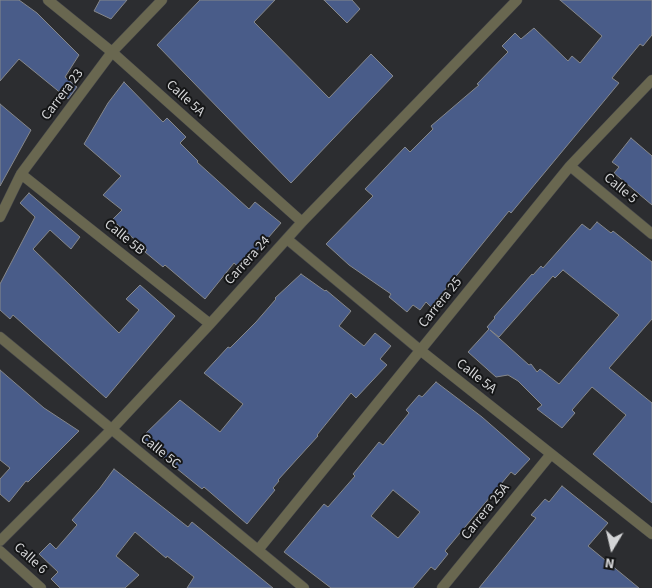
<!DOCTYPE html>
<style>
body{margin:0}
#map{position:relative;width:652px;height:588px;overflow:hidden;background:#2c2d30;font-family:"Source Sans 3",sans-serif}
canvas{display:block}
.north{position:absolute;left:587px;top:523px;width:50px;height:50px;-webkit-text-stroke:4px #151617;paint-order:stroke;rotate:189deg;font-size:14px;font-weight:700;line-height:20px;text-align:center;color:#d3d4d6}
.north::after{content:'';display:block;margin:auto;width:18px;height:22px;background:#d3d4d6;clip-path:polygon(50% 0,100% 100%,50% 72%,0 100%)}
</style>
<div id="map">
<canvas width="652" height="588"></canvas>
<div class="north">N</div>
</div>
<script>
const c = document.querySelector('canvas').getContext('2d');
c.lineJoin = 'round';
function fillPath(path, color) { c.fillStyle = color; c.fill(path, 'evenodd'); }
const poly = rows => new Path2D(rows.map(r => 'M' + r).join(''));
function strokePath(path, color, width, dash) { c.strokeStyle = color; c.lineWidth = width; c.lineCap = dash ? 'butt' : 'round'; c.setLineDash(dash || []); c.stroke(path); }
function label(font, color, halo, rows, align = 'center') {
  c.font = font + ' "Source Sans 3",sans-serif'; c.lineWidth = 4; c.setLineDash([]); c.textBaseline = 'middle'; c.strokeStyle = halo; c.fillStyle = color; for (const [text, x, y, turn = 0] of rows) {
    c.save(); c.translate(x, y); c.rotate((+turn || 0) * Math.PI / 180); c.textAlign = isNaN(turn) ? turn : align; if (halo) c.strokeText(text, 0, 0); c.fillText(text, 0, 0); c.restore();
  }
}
const building = poly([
 [0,0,19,0,37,13,79,55,65,77,77,87,68,99,19,59,0,81,0,0],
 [100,0,127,0,111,19,94,11,100,0],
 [200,0,275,0,254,22,329,98,371,54,393,76,291,183,157,45,200,0],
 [324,0,352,0,360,9,347,23,324,0],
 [560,0,652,0,652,35,643,46,640,44,612,78,619,83,511,213,509,211,431,307,426,302,420,310,413,305,407,312,389,297,391,294,349,265,326,244,373,196,365,189,405,147,410,152,433,129,431,126,479,85,477,84,508,52,502,46,515,33,521,39,534,28,568,61,572,56,580,63,602,36,560,0],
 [124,82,163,122,167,118,186,137,180,143,198,161,197,162,249,209,255,202,281,223,255,253,256,255,242,270,234,263,205,299,165,265,163,267,145,252,147,250,112,220,122,210,103,195,121,176,84,144,108,103,124,82],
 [0,104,31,130,0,186,0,104],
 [631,138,652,156,652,205,614,173,619,167,612,162,631,138],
 [29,193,80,237,71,249,50,230,33,249,119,333,139,310,126,299,140,285,175,316,106,398,13,315,10,319,0,310,0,284,35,217,20,203,29,193],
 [597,222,611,233,613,231,652,262,652,319,609,368,652,403,652,503,593,454,626,415,592,387,572,410,575,413,562,428,537,409,542,405,518,381,508,375,496,377,468,352,489,329,487,327,495,318,494,317,532,274,533,275,541,266,543,268,582,224,590,230,597,222],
 [563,270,619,315,559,384,540,369,537,372,531,364,529,365,490,330,499,337,553,276,555,278,563,270],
 [301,274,325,291,326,290,351,311,339,326,364,346,375,333,391,346,380,359,387,365,356,398,351,393,317,435,318,436,278,480,279,481,273,488,275,490,247,524,204,487,202,489,140,439,180,400,220,432,243,404,204,373,228,347,230,348,256,322,276,299,275,298,301,274],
 [0,370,44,408,79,431,28,482,26,481,9,502,0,494,0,479,10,468,0,460,0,370],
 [436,382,482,417,530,459,515,475,511,472,445,551,448,554,435,570,431,567,413,588,331,588,284,552,324,504,328,507,355,476,353,474,379,442,383,445,409,413,406,410,419,395,422,397,436,382],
 [393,490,420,512,398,538,371,516,393,490],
 [114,469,188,527,192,522,273,588,187,588,194,577,167,556,166,558,135,532,116,556,139,575,125,588,60,588,51,579,58,572,39,554,50,543,56,549,77,525,72,520,100,488,114,469],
 [562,486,608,523,588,546,639,588,479,588,536,518,531,515,545,499,549,502,562,486]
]);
fillPath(building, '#495c89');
strokePath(building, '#86888b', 1);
const street = poly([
 [48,0,112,52,302,222],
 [570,166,652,234],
 [21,174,210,324],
 [0,217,21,174,112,52,162,0],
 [287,239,420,350,652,534],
 [0,337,304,588],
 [0,541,111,430,210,324,302,222,517,0],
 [258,550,570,166,652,80],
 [0,551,41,588],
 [442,588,551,454]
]);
strokePath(street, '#47484b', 11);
strokePath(street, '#696750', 10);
label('14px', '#d3d4d6', '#151617', [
 ["Carrera 23",63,95,-53],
 ["Calle 5A",185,99,42],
 ["Calle 5",620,189,40],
 ["Calle 5B",124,238,39],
 ["Carrera 24",248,261,-48],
 ["Carrera 25",441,303,-51],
 ["Calle 5A",476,377,38],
 ["Calle 5C",160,452,39],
 ["Carrera 25A",486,512,-51],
 ["Calle 6",30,559,42]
]);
</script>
